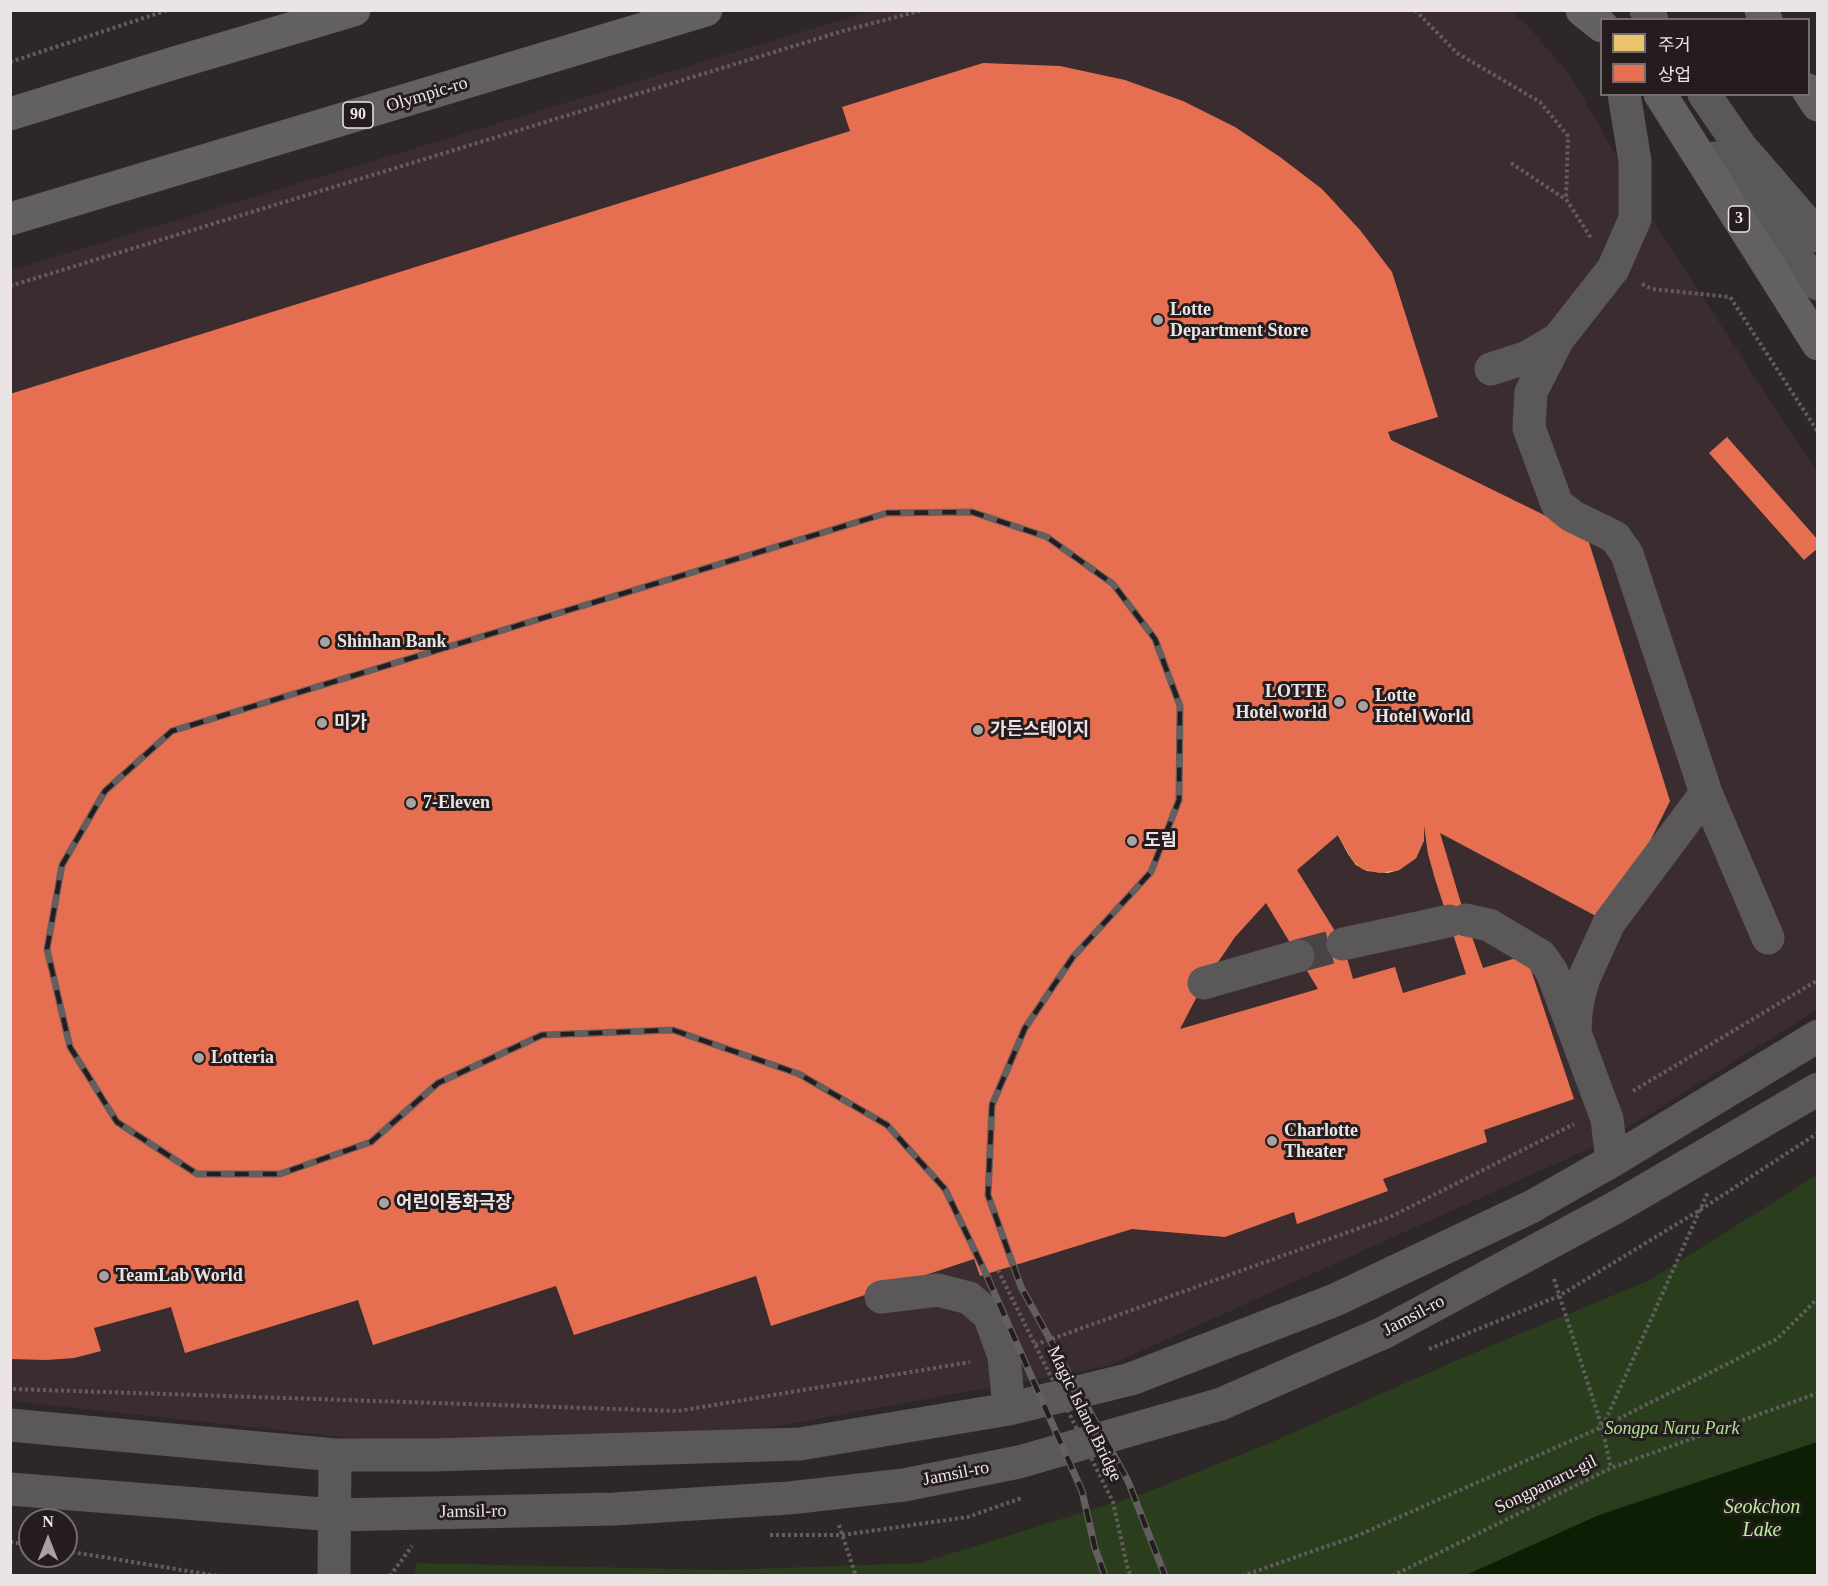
<!DOCTYPE html>
<meta charset="utf-8">
<style>
body{margin:0}
#map{position:relative;width:1828px;height:1586px;overflow:hidden;background:#2d2728;font-family:"Times New Roman","Noto Sans KR",serif}
canvas{display:block}
.frame{position:absolute;inset:0;border:12px solid #ebe4e5;pointer-events:none}
.legend{position:absolute;left:1600px;top:18px;width:210px;height:78px;box-sizing:border-box;background:#251c1d;border:2px solid #746c6d;margin:0;padding:8px 10px;list-style:none;font-size:18px;color:#ebe4e5}
.legend li{display:flex;align-items:center;gap:12px;height:30px}
.legend b{width:30px;border:2px solid #746c6d}
.north{position:absolute;left:18px;top:1508px;width:60px;height:60px;box-sizing:border-box;background:#251c1d;border:2px solid #746c6d;border-radius:50%;rotate:0deg;font-size:16px;font-weight:700;line-height:24px;text-align:center;color:#ebe4e5}
.north::after{content:'';display:block;margin:auto;width:21px;height:27px;background:#a8a2a3;clip-path:polygon(50% 0,100% 100%,50% 72%,0 100%)}
</style>
<div id="map">
<canvas width="1828" height="1586"></canvas>
<div class="frame"></div>
<ul class="legend">
<li><b style="height:16px;background:#e9c46a"></b>주거</li>
<li><b style="height:16px;background:#e76f51"></b>상업</li>
</ul>
<div class="north">N</div>
</div>
<script>
const c = document.querySelector('canvas').getContext('2d');
c.lineJoin = 'round';
function fillPath(path, color) { c.fillStyle = color; c.fill(path, 'evenodd'); }
const poly = rows => new Path2D(rows.map(r => 'M' + r).join(''));
function strokePath(path, color, width, dash) { c.strokeStyle = color; c.lineWidth = width; c.lineCap = dash ? 'butt' : 'round'; c.setLineDash(dash || []); c.stroke(path); }
function label(font, color, halo, rows, align = 'center') {
  c.font = font + ' "Times New Roman","Noto Sans KR",serif'; c.lineWidth = 6; c.setLineDash([]); c.textBaseline = 'middle'; c.strokeStyle = halo; c.fillStyle = color; for (const [text, x, y, turn = 0] of rows) {
    c.save(); c.translate(x, y); c.rotate((+turn || 0) * Math.PI / 180); c.textAlign = isNaN(turn) ? turn : align; if (halo) c.strokeText(text, 0, 0); c.fillText(text, 0, 0); c.restore();
  }
}
fillPath(poly([
 [1509,10,1527,25,1570,75,1665,240,1817,471,1817,1010,1604,1142,1108,1366,679,1444,389,1442,11,1401,11,270,871,11]
]), '#3b2c2f');
fillPath(poly([
 [1817,1175,1817,1575,415,1576,416,1563,723,1570,921,1563,1148,1492,1265,1445,1476,1352,1648,1281]
]), '#2a3e1e');
fillPath(poly([
 [1817,1442,1817,1575,1466,1575,1599,1515]
]), '#0e1e05');
fillPath(poly([
 [1297,522,1311,524,1326,532,1347,569,1368,620,1409,752,1423,814,1424,840,1416,858,1399,870,1388,873,1367,871,1356,865,1348,854,1317,796,1301,759,1273,673,1264,632,1257,586,1256,551,1261,539,1271,529,1283,524]
]), '#e9c46a');
fillPath(poly([
 [983,63,1060,66,1125,80,1183,101,1235,127,1280,157,1322,189,1360,230,1392,272,1438,417,1388,432,1391,440,1587,536,1670,801,1609,923,1440,833,1466,920,1483,968,1526,955,1574,1099,1484,1130,1487,1142,1383,1179,1388,1191,1297,1224,1294,1212,1225,1237,1132,1229,980,1276,974,1259,771,1326,756,1276,574,1335,556,1286,373,1345,358,1300,185,1353,171,1307,94,1328,101,1351,74,1358,47,1360,10,1359,10,394,850,131,842,107],
 [1424,826,1428,854,1435,879,1466,974,1403,993,1395,967,1353,979,1343,944,1297,870,1338,835,1352,860,1362,869,1379,873,1399,870,1416,858,1424,840],
 [1266,903,1318,989,1180,1029,1204,983,1235,937],
 [1727,437,1818,540,1818,548,1804,560,1709,453]
]), '#e76f51');
strokePath(poly([
 [1298,956,1343,944]
]), '#4a4344', 33, [33, 16]);
strokePath(poly([
 [1415,10,1457,53,1540,102,1568,136,1566,199,1591,238],
 [10,62,168,10],
 [1511,163,1565,199],
 [1642,284,1652,289,1730,297,1818,432],
 [10,286,843,31,923,10],
 [1633,1091,1818,980],
 [1554,1279,1602,1427,1611,1468],
 [1035,1345,1390,1217,1574,1124],
 [1429,1349,1559,1296,1700,1210,1818,1133],
 [13,1389,678,1411,970,1362],
 [1603,1426,1708,1192],
 [839,1525,856,1576],
 [770,1535,842,1535,968,1517,1022,1498],
 [10,1542,30,1545],
 [66,1551,218,1576],
 [390,1576,412,1546],
 [1242,1576,1359,1535,1602,1427,1777,1339,1818,1298],
 [1392,1576,1611,1468,1818,1393]
]), '#605d5e', 4, [3, 3]);
strokePath(poly([
 [1646,10,1652,20],
 [1624,94,1635,161,1635,219,1613,269,1558,339,1531,392,1529,428,1557,504,1572,516,1615,537,1627,554,1706,793,1768,938],
 [1704,94,1740,146,1818,236],
 [1714,158,1818,284],
 [1491,369,1528,357,1558,339],
 [1466,920,1489,925,1541,956,1552,972,1573,1028],
 [1343,944,1449,921],
 [1204,983,1298,956],
 [1612,1161,1607,1119,1575,1033,1576,1013,1579,995,1584,978,1609,923,1706,793],
 [881,1297,938,1290,969,1298,989,1315,1004,1356,1009,1409],
 [10,1425,335,1455,433,1455,800,1444,1009,1409,1131,1379,1335,1300,1531,1207,1612,1161,1818,1036],
 [10,1489,335,1515,614,1509,789,1498,904,1485,1019,1462,1221,1404,1383,1333,1618,1206,1818,1089],
 [334,1576,335,1455]
]), '#5a5858', 33);
strokePath(poly([
 [1582,10,1602,26],
 [1761,10,1766,20],
 [1808,90,1818,105],
 [1660,94,1818,344],
 [10,114,171,64,354,10],
 [10,219,706,10]
]), '#636061', 33);
const rail = poly([
 [1105,1576,1095,1548,1082,1491,986,1274,945,1189,887,1125,799,1074,673,1030,542,1035,438,1083,371,1142,280,1174,197,1174,117,1122,70,1047,47,949,62,865,105,791,172,731,887,513,972,512,1047,537,1113,584,1155,639,1180,706,1179,800,1151,872,1073,957,1025,1028,992,1105,988,1195,1021,1287,1128,1481,1165,1576]
]);
strokePath(rail, '#635f5f', 7);
strokePath(rail, '#251c1d', 4.5, [14]);
strokePath(poly([
 [998,1270,1113,1502,1128,1570,1131,1576]
]), '#605d5e', 4, [3, 3]);
for (const [x, y, r, color] of [
 [1158,320,6,"#a8a2a3"],
 [325,642,6,"#a8a2a3"],
 [1339,702,6,"#a8a2a3"],
 [1363,706,6,"#a8a2a3"],
 [322,723,6,"#a8a2a3"],
 [978,730,6,"#a8a2a3"],
 [411,803,6,"#a8a2a3"],
 [1132,841,6,"#a8a2a3"],
 [199,1058,6,"#a8a2a3"],
 [1272,1141,6,"#a8a2a3"],
 [384,1203,6,"#a8a2a3"],
 [104,1276,6,"#a8a2a3"]
]) { const dot = new Path2D(); dot.arc(x, y, r, 0, 2 * Math.PI); c.fillStyle = color; c.fill(dot); strokePath(dot, '#251c1d', 2); }
for (const [x, y, w] of [
 [358,115,30],
 [1739,219,21]
]) { const box = new Path2D(); box.roundRect(x - w / 2, y - 13, w, 26, 4.5); c.fillStyle = '#251c1d'; c.fill(box); strokePath(box, '#ebe4e5', 1.5); }
label('bold 16px', '#ebe4e5', null, [
 ["90",358,115],
 ["3",1739,219]
]);
label('18px', '#ebe4e5', '#251c1d', [
 ["Olympic-ro",427,95,-17],
 ["Jamsil-ro",1414,1316,-28],
 ["Magic Island Bridge",1084,1414,64],
 ["Jamsil-ro",956,1474,-11],
 ["Songpanaru-gil",1546,1485,-26],
 ["Jamsil-ro",473,1512,-1]
]);
label('bold 18px', '#ebe4e5', '#251c1d', [
 ["Lotte",1170,310],
 ["Department Store",1170,331],
 ["Shinhan Bank",337,642],
 ["LOTTE",1327,692,"right"],
 ["Hotel world",1327,713,"right"],
 ["Lotte",1375,696],
 ["Hotel World",1375,717],
 ["미가",334,723],
 ["가든스테이지",990,730],
 ["7-Eleven",423,803],
 ["도림",1144,841],
 ["Lotteria",211,1058],
 ["Charlotte",1284,1131],
 ["Theater",1284,1152],
 ["어린이동화극장",396,1203],
 ["TeamLab World",116,1276]
], 'left');
label('italic 18px', '#ace290', '#251c1d', [
 ["Songpa Naru Park",1672,1429]
]);
label('italic 20px', '#b9f09d', '#251c1d', [
 ["Seokchon",1762,1508],
 ["Lake",1762,1531]
]);
</script>
